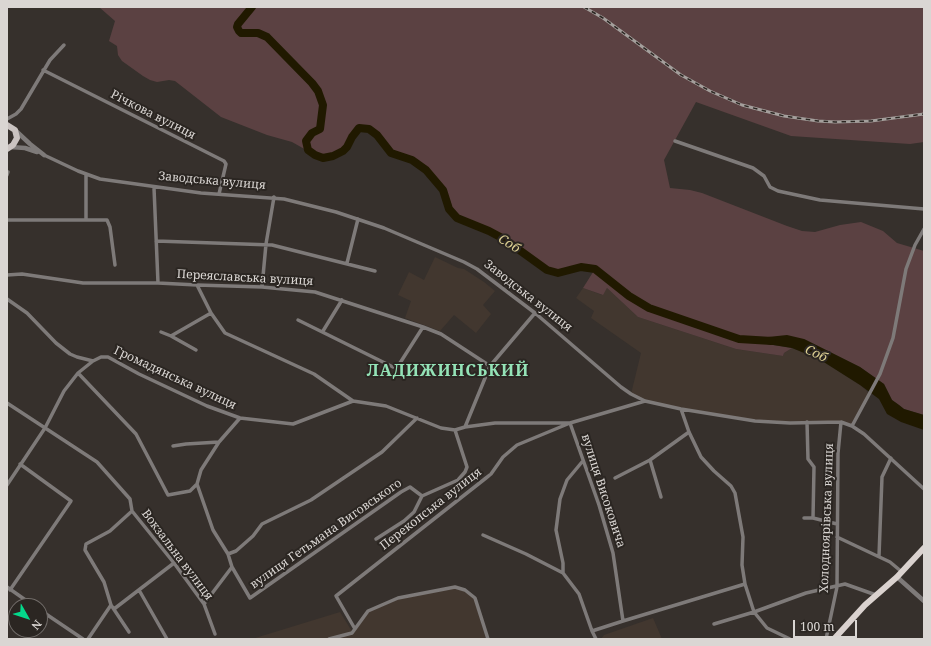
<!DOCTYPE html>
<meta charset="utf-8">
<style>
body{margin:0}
#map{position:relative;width:931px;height:646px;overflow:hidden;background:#36302c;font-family:"Noto Serif",serif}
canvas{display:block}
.frame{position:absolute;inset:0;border:8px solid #dad6d3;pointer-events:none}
.north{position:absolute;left:8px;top:598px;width:40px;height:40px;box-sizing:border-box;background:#2b2622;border:1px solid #716c69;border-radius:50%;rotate:129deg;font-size:11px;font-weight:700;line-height:16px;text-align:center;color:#dad6d3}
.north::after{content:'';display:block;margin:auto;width:14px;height:18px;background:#04d98b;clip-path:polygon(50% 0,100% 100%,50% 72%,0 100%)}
.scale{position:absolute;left:793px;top:620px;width:64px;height:18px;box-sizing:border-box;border:2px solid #dad6d3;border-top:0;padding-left:5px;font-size:12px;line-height:14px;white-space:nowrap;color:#dad6d3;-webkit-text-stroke:3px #2b2622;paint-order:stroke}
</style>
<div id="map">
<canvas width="931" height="646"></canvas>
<div class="frame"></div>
<div class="north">N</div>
<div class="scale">100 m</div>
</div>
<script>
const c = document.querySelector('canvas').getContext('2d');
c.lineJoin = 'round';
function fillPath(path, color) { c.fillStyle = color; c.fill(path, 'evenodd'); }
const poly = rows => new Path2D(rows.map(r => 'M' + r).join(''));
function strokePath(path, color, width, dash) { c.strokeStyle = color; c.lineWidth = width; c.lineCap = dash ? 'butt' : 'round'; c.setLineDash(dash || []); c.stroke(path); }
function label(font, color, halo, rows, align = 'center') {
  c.font = font + ' "Noto Serif",serif'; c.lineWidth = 4; c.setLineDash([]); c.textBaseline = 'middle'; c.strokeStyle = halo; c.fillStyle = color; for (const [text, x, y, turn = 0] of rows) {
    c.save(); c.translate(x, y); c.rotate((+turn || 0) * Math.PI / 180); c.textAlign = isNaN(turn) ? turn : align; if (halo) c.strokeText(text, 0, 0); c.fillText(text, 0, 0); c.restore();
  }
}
fillPath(poly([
 [435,257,458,268,464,269,484,282,495,291,483,305,491,314,476,333,454,315,440,331,405,318,411,301,398,295,409,272,424,280],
 [583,288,602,295,607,288,638,317,736,349,783,356,784,353,792,348,819,359,860,385,866,390,869,395,852,426,841,422,755,421,645,401,631,394,641,353,591,318,594,311,576,298],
 [454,588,464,591,474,598,486,639,252,639,340,612,353,633,369,612,399,599],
 [653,618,662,639,601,639,604,635]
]), '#42372f');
fillPath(poly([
 [99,7,924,7,924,142,910,144,791,136,696,102,664,160,670,188,690,190,702,193,787,226,802,231,815,232,840,225,861,222,883,231,897,243,924,251,924,415,904,409,899,405,892,400,884,384,860,367,804,339,762,340,767,344,792,348,784,353,783,356,736,349,638,317,607,288,603,295,583,288,595,269,581,267,561,272,551,271,504,239,489,231,457,218,449,209,443,190,426,170,412,160,391,153,377,135,372,130,364,128,359,128,355,132,347,147,343,151,333,156,323,158,315,155,292,142,267,135,221,117,175,81,169,80,157,82,150,80,143,76,122,61,118,55,117,46,109,41,115,21]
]), '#5b4142');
fillPath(poly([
 [787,335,804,339,860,367,884,384,892,400,899,405,904,409,924,415,924,430,901,422,887,414,879,399,860,385,819,359,792,348,767,344,761,340,768,337]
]), '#201900');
strokePath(poly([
 [252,7,238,24,237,27,239,31,241,33,258,33,267,37,312,83,318,91,323,105,320,129,312,133,306,141,308,150,315,155,323,158,333,156,343,151,347,147,352,137,359,128,369,129,377,135,391,153,412,160,426,170,443,190,449,209,457,218,489,231,504,239,547,270,558,273,581,267,595,269,629,296,649,308,739,339,772,341]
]), '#201900', 8);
strokePath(poly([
 [43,70,224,161,226,164,219,194],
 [7,119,16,114,21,109,50,60,64,45],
 [675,141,753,168,764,176,770,187,778,191,820,200,924,209],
 [44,155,78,171,100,179,201,193,284,199,336,212,384,228,464,262,477,269,535,313,621,387,631,394,645,401,681,409,755,421,790,423,841,422,852,426,864,434,924,489],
 [7,175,8,172],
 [86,175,86,219],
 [154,188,158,283],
 [7,220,107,220,110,227,115,265],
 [156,241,272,245,375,271],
 [347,263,358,219],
 [7,275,22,274,83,283,158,283,197,285,262,287,315,292,423,327,441,334,490,366],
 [197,285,211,313,225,333,314,374,353,401],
 [262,287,266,244,274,197],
 [7,299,27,313,56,343,70,354,77,357,93,361,101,357,108,357,139,374,207,406,240,418,293,424,353,401,386,406,441,428,455,430,465,427,495,423,570,423,645,401],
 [298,320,393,367,400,363,423,327],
 [323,331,342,300],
 [161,332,171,336,196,350],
 [171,336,211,313],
 [78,373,136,434,168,495,190,491,197,484],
 [7,403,97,462,130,499,132,511,174,563,204,604,215,634],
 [681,409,689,432,701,457,714,471,731,486,735,493,743,537,742,565,745,584,754,612,767,628,790,639],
 [240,418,219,442,201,470,197,484,213,530,228,554,232,567,250,598,401,492,410,487,422,496],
 [807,422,808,459,814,467,813,518],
 [852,426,880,374,893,338,906,269,915,245,924,229],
 [465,427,490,366,535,313],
 [173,446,186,444,219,442],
 [650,460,661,497],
 [582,462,567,480,560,499,556,530,563,563,563,573,579,594,592,631],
 [615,478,650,460,689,432],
 [7,485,45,428,64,391,78,373,93,361],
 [804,518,813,518,837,524],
 [483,535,526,554,563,573],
 [837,537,890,562,902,572],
 [376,539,404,521,414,512,422,496,458,480,465,472,467,467,455,430],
 [228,554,236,551,253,536,262,524,311,500,382,452,417,418],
 [879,556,882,477,891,458],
 [7,587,34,606],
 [10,590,71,501,20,464],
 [139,590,167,639],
 [204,604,232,567],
 [114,609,174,563],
 [40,610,83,639],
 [623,621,745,584],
 [714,624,754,612,806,593,845,584,876,595],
 [355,629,336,596,486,478,491,474,503,457,517,445,570,423,599,505,613,553,623,621,592,631,596,639],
 [129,632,111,605,104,582,85,550,86,544,110,531,132,511],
 [88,639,111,605],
 [329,639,352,633,368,611,398,598,455,587,465,590,475,598,488,639],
 [826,639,837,587,838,453,841,422]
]), '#7e7a79', 3.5);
strokePath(poly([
 [15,130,30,144,44,155],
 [10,147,25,148,37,152],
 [897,577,924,601]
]), '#7e7a79', 4.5);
strokePath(poly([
 [7,125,15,130,17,138,13,145,7,149]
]), '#cac3c1', 6);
strokePath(poly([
 [834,639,865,605,897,577,924,548]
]), '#dad2cf', 6);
const rail = poly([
 [584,7,603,18,681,75,710,91,742,105,784,116,818,121,835,122,871,121,924,114]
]);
strokePath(rail, '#a49f9c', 3);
strokePath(rail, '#2b2622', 1.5, [4.5]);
label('12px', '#dad6d3', '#2b2622', [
 ["Річкова вулиця",153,115,27],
 ["Заводська вулиця",212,181,5],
 ["Переяславська вулиця",245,278,3],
 ["Заводська вулиця",528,296,38],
 ["Громадянська вулиця",175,378,25],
 ["вулиця Високовича",603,491,72],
 ["Перекопська вулиця",431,509,-38],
 ["Холодноярівська вулиця",827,518,-88],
 ["вулиця Гетьмана Виговського",326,534,-35],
 ["Вокзальна вулиця",177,555,53]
]);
label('italic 13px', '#dccf92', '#2b2622', [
 ["Соб",509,244,32],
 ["Соб",816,354,25]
]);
c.letterSpacing = '1px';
label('bold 16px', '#94e3b7', '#2b2622', [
 ["ЛАДИЖИНСЬКИЙ",448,371]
]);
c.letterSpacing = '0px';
</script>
